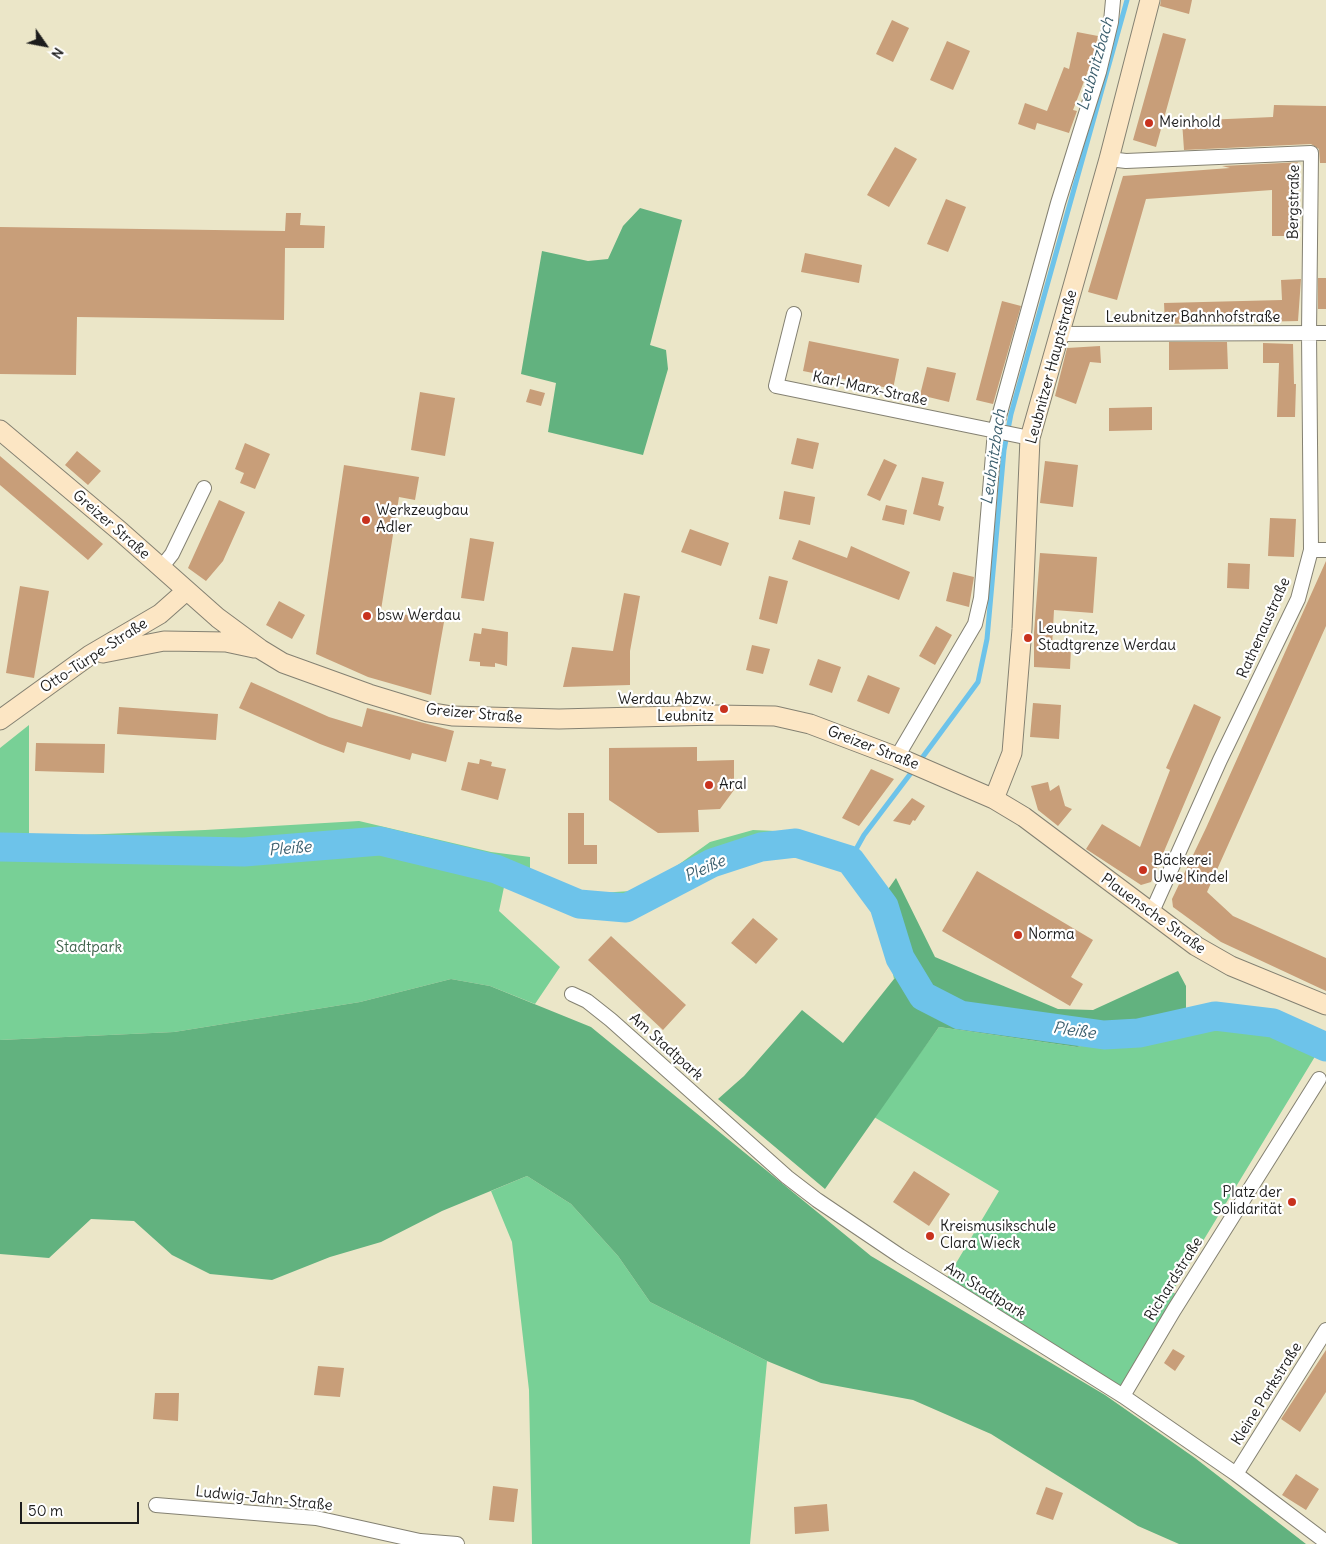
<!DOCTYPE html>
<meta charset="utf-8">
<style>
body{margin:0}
#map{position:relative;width:1326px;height:1544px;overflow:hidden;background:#ebe6c8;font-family:Delius,sans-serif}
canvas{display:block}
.north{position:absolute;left:20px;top:20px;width:50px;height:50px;-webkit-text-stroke:4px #fff;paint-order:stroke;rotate:123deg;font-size:14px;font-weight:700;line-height:20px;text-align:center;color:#1c1c1c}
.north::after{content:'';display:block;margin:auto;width:18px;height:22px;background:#1c1c1c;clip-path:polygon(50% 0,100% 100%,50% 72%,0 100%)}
.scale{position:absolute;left:20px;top:1502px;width:119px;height:22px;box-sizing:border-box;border:2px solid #1c1c1c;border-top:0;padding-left:6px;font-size:15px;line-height:18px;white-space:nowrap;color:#1c1c1c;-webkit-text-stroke:4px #fff;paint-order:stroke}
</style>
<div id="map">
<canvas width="1326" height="1544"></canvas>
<div class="north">N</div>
<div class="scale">50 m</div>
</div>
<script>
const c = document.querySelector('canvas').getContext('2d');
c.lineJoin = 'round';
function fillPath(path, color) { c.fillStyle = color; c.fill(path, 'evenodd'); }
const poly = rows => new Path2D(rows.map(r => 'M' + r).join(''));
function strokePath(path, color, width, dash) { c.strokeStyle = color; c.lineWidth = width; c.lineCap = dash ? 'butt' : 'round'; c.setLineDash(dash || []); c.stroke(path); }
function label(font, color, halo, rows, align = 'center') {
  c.font = font + ' Delius,sans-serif'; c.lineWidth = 4.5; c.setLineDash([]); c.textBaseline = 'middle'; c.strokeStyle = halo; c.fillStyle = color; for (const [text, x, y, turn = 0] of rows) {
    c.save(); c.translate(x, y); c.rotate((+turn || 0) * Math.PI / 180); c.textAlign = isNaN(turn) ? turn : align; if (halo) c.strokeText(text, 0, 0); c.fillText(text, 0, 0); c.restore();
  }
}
fillPath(poly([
 [29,725,29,837,205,830,359,821,491,852,530,857,530,874,567,889,599,893,631,891,671,870,710,842,753,830,798,832,851,849,856,855,888,902,910,965,894,979,883,925,868,895,839,865,803,854,775,852,731,865,642,914,604,915,560,906,521,888,504,887,499,911,560,967,535,1004,490,986,451,979,360,1002,174,1032,0,1040,0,748],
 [1215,1016,1273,1023,1322,1045,1172,1292,1182,1297,1123,1396,946,1280,999,1191,874,1117,939,1027,1077,1047],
 [527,1176,571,1204,618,1256,650,1302,767,1361,750,1544,532,1544,529,1390,512,1242,491,1191]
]), '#78d096');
fillPath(poly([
 [640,208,682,220,650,345,666,350,668,369,643,455,548,432,556,383,521,374,542,251,588,261,608,259,623,226],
 [896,878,935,957,1058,1009,1093,1010,1178,971,1186,986,1186,1023,1077,1047,939,1027,825,1189,718,1099,744,1076,802,1010,843,1043,894,979,910,965,884,895],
 [451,979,490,986,591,1027,871,1256,1105,1395,1195,1458,1306,1544,1179,1544,1138,1526,991,1434,913,1400,821,1383,767,1361,650,1302,618,1256,571,1204,527,1176,442,1211,381,1242,330,1257,272,1280,210,1274,172,1255,134,1221,91,1219,49,1258,0,1254,0,1040,174,1032,360,1002]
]), '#62b27f');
strokePath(poly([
 [919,762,978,682,987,639,1004,450,1011,414,1127,0],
 [850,860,864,835,914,769]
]), '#6dc3ea', 5);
strokePath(poly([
 [0,847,244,852,380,841,496,869,579,904,626,908,712,863,761,847,796,843,850,860,884,906,900,958,923,996,960,1015,1104,1035,1139,1033,1215,1016,1273,1023,1326,1047]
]), '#6dc3ea', 29);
fillPath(poly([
 [1161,0,1192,0,1189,14,1160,6],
 [892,20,909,28,893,62,876,54],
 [1077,32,1098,36,1093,58,1073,110,1077,111,1069,133,1037,123,1035,130,1018,124,1025,103,1047,111,1064,67,1069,69],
 [1163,33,1186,39,1156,147,1133,140],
 [947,41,970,51,953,90,930,80],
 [1274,105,1326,106,1326,163,1320,163,1319,149,1311,144,1184,150,1182,121,1273,117],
 [895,147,917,159,889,207,867,195],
 [1298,162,1296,236,1272,236,1272,190,1146,199,1117,300,1088,292,1123,176,1230,168,1222,166,1302,162],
 [946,199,966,207,948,252,927,244],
 [286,213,301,213,300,225,325,226,324,248,285,248,284,320,77,317,76,375,0,374,0,227,285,231],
 [805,253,862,265,859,283,801,272],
 [1318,278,1326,278,1326,309,1318,309],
 [1301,279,1298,321,1165,324,1164,303,1282,300,1281,280],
 [1002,301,1021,306,993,404,976,400],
 [809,341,899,359,893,389,803,371],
 [1169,342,1227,342,1228,369,1169,370],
 [1263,343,1293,344,1294,384,1296,384,1295,417,1277,417,1279,363,1263,363],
 [1100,346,1101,363,1090,362,1076,404,1055,396,1067,348],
 [927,367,956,373,949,402,920,395],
 [530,389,545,393,541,406,526,402],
 [420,392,455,398,445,456,411,450],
 [1152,407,1152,430,1109,431,1109,408],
 [797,438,819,443,813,469,791,464],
 [245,443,270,454,255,489,240,483,244,473,235,469],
 [77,451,101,471,88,485,65,465],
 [0,456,103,544,88,560,0,485],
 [884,459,897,465,880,501,867,495],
 [1045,461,1078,465,1073,507,1040,503],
 [344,465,419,477,415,500,399,497,381,610,444,622,431,695,368,677,316,654],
 [922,477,944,482,938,505,944,507,940,521,913,514],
 [784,491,815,497,810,525,779,519],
 [219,500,245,512,223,561,206,581,188,568],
 [886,505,907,510,904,525,882,520],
 [1270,518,1296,519,1294,557,1268,556],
 [690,529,729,543,721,566,681,552],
 [470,538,494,542,484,601,461,598],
 [799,540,847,558,851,546,910,572,899,600,792,559],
 [1040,553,1097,557,1093,613,1054,610,1052,647,1071,648,1070,669,1034,667,1034,633],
 [1326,561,1326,626,1207,892,1233,916,1326,958,1326,991,1221,942,1173,907,1172,899,1206,828],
 [1228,563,1250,564,1249,589,1227,588],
 [953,572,974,577,969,607,946,601],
 [769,576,788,581,777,624,759,619],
 [20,586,49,591,34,678,6,673],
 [624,593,640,596,630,651,630,685,563,687,572,647,613,651],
 [279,601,305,615,292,639,266,625],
 [936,626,952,635,935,665,919,656],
 [482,628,508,632,507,666,495,663,495,667,480,666,480,662,469,661,474,633,481,634],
 [752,645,770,649,763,674,746,670],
 [818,659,841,667,832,693,809,685],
 [868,675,900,688,889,714,857,701],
 [251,682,329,717,362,727,367,708,454,731,446,762,412,753,410,760,347,742,344,753,320,744,239,708],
 [1033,703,1061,705,1059,739,1030,737],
 [1194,704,1221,717,1151,882,1141,885,1086,849,1102,824,1140,847,1170,770,1166,768],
 [119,707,218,714,216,740,117,734],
 [36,743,105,744,104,773,35,771],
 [697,747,697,761,734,760,734,790,720,809,698,810,699,832,658,833,609,800,609,748],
 [480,759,492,762,491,766,506,769,498,800,461,790,468,762,479,764],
 [871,769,894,779,859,826,842,818],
 [1048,782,1050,791,1059,785,1065,806,1072,809,1058,826,1038,810,1031,786],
 [912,798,925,806,915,821,913,820,910,825,893,821],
 [568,813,584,813,584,845,597,845,597,864,568,864],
 [977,871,1093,940,1071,977,1083,984,1070,1006,942,931],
 [753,918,778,939,756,964,731,943],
 [611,936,686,1005,663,1030,588,960],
 [914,1171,950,1194,929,1226,893,1202],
 [1173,1349,1185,1356,1175,1371,1164,1363],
 [1326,1350,1326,1392,1300,1432,1281,1419],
 [318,1366,344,1368,340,1397,314,1395],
 [155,1393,179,1393,178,1421,153,1419],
 [1296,1474,1319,1489,1306,1510,1282,1495],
 [493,1486,518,1489,514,1522,489,1520],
 [1046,1487,1063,1493,1053,1520,1036,1514],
 [827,1504,829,1531,795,1534,794,1507]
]), '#c89e79');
const street = poly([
 [1109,159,1126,161,1311,153,1309,333,1311,550,1298,599,1220,760,1151,914],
 [794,314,776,386,1030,438],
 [1060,334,1326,333],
 [1311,550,1326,550],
 [160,569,172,554,204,488],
 [897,757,975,624,981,598,995,431,1058,203,1099,72,1111,22,1113,0],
 [572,994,587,1001,611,1020,787,1177,817,1200,900,1256,1123,1396,1236,1474,1326,1542],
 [1123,1396,1174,1310,1319,1079],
 [1236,1474,1326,1330],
 [156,1505,316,1518,420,1541,457,1544]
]);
const secondary = poly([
 [0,430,121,532,218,618,260,649,283,663,369,694,428,712,452,716,559,719,716,715,775,716,810,724,897,757,994,799,1024,817,1196,946,1231,966,1326,1005],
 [103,653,164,641,226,642,254,648],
 [0,720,90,655,160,614,186,591],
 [994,799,1012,753,1022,629,1030,438,1109,159,1150,0]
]);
strokePath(street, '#848172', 16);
strokePath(secondary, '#848172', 21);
strokePath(street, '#fff', 14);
strokePath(secondary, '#fce6c4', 19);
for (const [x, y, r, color] of [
 [1149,123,5,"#c8321e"],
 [366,520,5,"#c8321e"],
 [367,616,5,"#c8321e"],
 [1028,638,5,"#c8321e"],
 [724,709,5,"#c8321e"],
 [709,785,5,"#c8321e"],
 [1143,870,5,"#c8321e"],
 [1018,935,5,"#c8321e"],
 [1292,1202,5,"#c8321e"],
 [930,1236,5,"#c8321e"]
]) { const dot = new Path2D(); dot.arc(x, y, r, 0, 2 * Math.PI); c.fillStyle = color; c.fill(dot); strokePath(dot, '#fff', 2); }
label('15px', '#1c1c1c', '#fff', [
 ["Meinhold",1159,123],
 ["Werkzeugbau",376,511],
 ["Adler",376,528],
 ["bsw Werdau",377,616],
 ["Leubnitz,",1038,629],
 ["Stadtgrenze Werdau",1038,646],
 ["Werdau Abzw.",714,700,"right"],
 ["Leubnitz",714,717,"right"],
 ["Aral",719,785],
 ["Bäckerei",1153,861],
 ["Uwe Kindel",1153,878],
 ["Norma",1028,935],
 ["Platz der",1282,1193,"right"],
 ["Solidarität",1282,1210,"right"],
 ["Kreismusikschule",940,1227],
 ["Clara Wieck",940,1244]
], 'left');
label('15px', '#1c1c1c', '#fff', [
 ["Bergstraße",1294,202,-89],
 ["Leubnitzer Bahnhofstraße",1193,318],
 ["Leubnitzer Hauptstraße",1052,367,-75],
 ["Karl-Marx-Straße",870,389,12],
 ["Greizer Straße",111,525,41],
 ["Rathenaustraße",1264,628,-66],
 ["Otto-Türpe-Straße",94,656,-33],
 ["Greizer Straße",474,714,5],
 ["Greizer Straße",873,748,21],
 ["Plauensche Straße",1153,914,36],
 ["Am Stadtpark",666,1047,42],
 ["Richardstraße",1174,1279,-58],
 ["Am Stadtpark",985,1291,32],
 ["Kleine Parkstraße",1267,1394,-58],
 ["Ludwig-Jahn-Straße",264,1499,6]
]);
label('15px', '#41644d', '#fff', [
 ["Stadtpark",89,948]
]);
label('italic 16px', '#3c5f6e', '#fff', [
 ["Leubnitzbach",1096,64,-74],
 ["Leubnitzbach",994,457,-82],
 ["Pleiße",290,849,-5],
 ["Pleiße",705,869,-24],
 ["Pleiße",1074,1031,8]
]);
</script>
